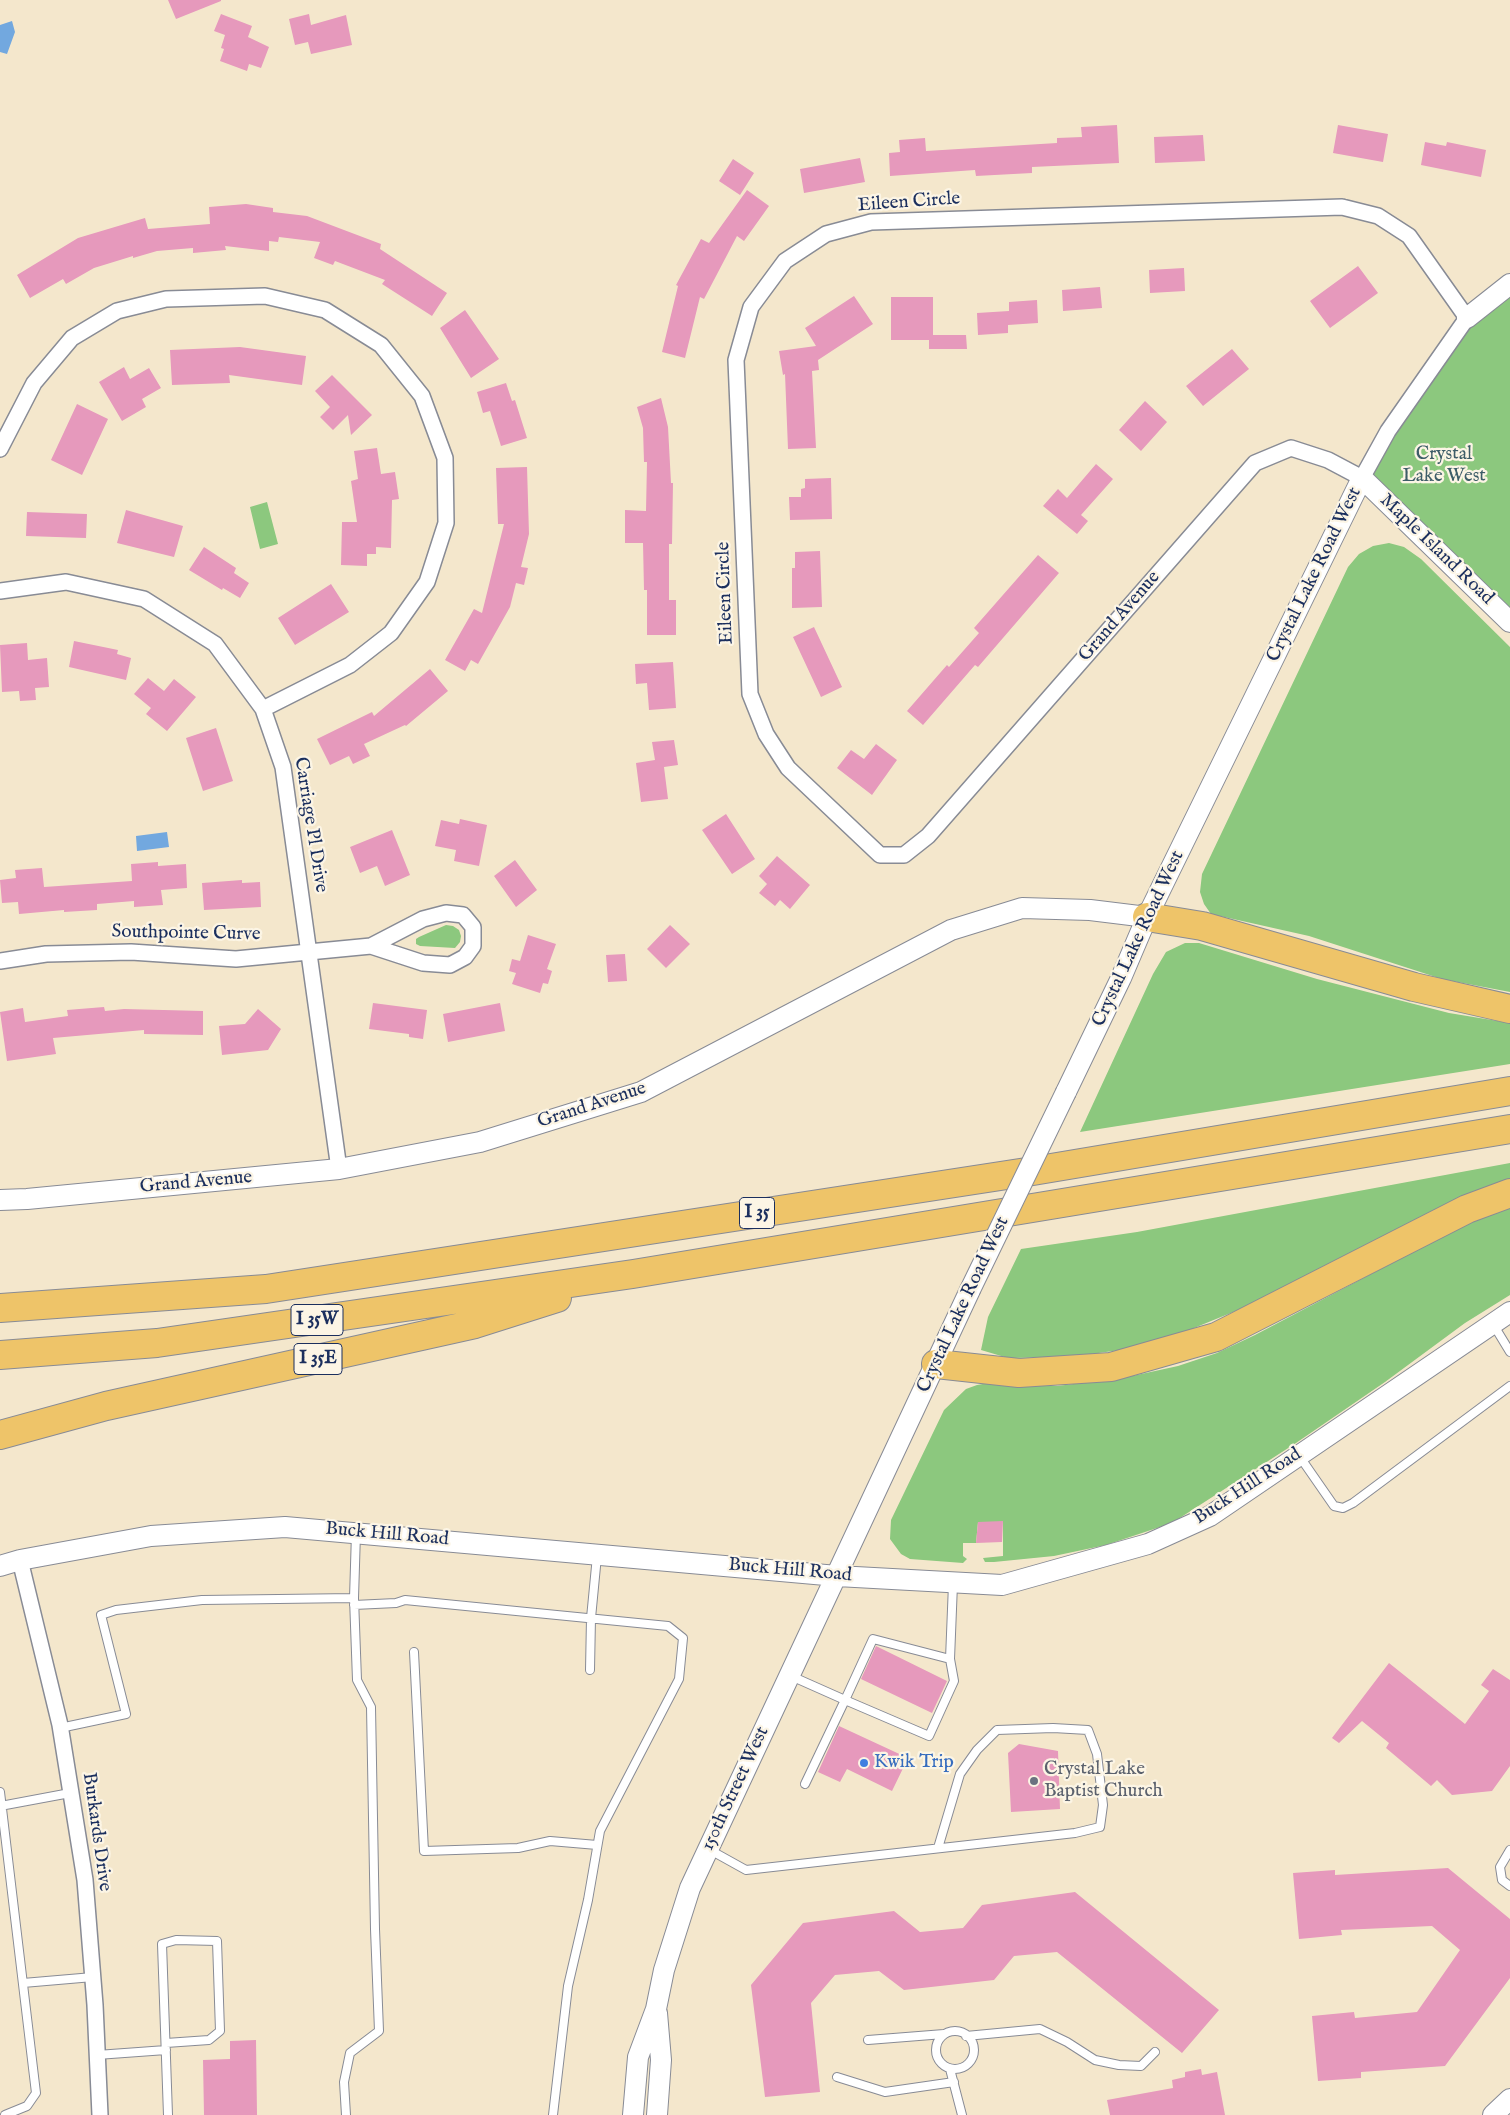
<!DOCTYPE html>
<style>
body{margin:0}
canvas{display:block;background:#f4e7cc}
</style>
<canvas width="1510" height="2115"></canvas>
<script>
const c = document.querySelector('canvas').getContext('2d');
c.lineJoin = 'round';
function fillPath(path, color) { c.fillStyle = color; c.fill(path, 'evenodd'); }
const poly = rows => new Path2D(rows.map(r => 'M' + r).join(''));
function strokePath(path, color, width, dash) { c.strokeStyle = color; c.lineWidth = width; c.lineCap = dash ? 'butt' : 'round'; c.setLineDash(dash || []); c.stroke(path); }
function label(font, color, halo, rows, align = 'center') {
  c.font = font + ' "IM FELL English",serif'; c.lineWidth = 4.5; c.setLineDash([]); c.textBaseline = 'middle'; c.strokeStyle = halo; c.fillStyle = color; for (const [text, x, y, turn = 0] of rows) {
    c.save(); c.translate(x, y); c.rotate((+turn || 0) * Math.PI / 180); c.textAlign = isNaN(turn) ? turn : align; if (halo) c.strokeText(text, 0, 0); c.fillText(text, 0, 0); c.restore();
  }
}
fillPath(poly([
 [1510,284,1510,622,1362,478,1467,318],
 [267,502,278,544,260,549,250,507],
 [1389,543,1404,547,1421,559,1510,647,1510,992,1442,979,1309,936,1211,914,1204,904,1200,892,1202,874,1348,567,1359,554,1373,546],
 [446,925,453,926,459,930,461,936,460,942,455,948,420,946,416,944,416,939,419,937],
 [1185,943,1199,943,1317,979,1449,1013,1510,1023,1510,1064,1080,1132,1153,974,1166,952],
 [1510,1163,1510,1179,1480,1191,1243,1308,1172,1337,1120,1350,1070,1357,1008,1358,981,1350,988,1317,1021,1249,1137,1232],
 [1510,1207,1510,1295,1465,1323,1385,1382,1296,1443,1172,1523,1106,1545,1054,1556,994,1562,985,1562,983,1558,1003,1556,1003,1522,978,1522,976,1543,963,1543,963,1556,967,1559,963,1563,910,1559,901,1554,890,1539,891,1520,944,1410,966,1389,977,1385,994,1382,1057,1386,1123,1378,1178,1366,1217,1353,1255,1335,1474,1220]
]), '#8cc87e');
fillPath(poly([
 [12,21,15,32,7,54,0,52,0,25],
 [167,832,169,847,137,851,136,836]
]), '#72a8df');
fillPath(poly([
 [168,0,221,0,221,1,176,19],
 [221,14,252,26,248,37,269,47,261,68,249,64,247,71,220,61,224,49,221,48,225,35,214,31],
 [309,14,311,25,346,15,352,45,311,54,308,42,295,45,289,19],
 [1117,125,1119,163,1032,167,1032,173,976,176,975,170,890,176,889,153,900,152,899,140,925,138,926,151,1057,143,1057,138,1082,137,1081,127],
 [1338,125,1388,134,1383,162,1333,153],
 [1203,135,1205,161,1155,163,1154,137],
 [1425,142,1446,146,1447,142,1486,150,1481,177,1421,165],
 [860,158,865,182,804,193,800,169],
 [733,159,754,173,740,195,719,181],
 [747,190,769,206,744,241,737,236,704,299,700,297,685,358,662,352,678,286,676,285,701,239,709,243],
 [246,204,273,208,273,212,307,216,381,244,380,249,447,293,432,316,382,284,385,280,335,261,333,265,314,258,320,242,279,237,278,242,269,241,269,251,225,246,226,250,193,253,193,248,157,251,133,258,133,256,94,268,66,284,63,279,30,298,17,275,78,238,145,218,148,229,210,224,209,207],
 [1358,266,1378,293,1330,328,1310,301],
 [1184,268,1185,291,1150,293,1149,270],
 [1100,287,1102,308,1063,311,1062,290],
 [854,296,873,324,818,360,819,370,812,371,816,448,788,449,785,374,783,375,779,351,816,346,805,328],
 [891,297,933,297,933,335,966,335,967,349,929,349,929,340,891,340],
 [1037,300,1038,323,1008,325,1008,333,978,335,977,313,1009,311,1009,302],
 [465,310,499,359,471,378,440,328],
 [240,347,306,356,302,385,229,375,230,383,172,385,170,350],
 [1232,349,1249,369,1203,406,1186,386],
 [124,367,130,379,149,368,161,388,142,399,146,407,122,421,99,382],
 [332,375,372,415,351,435,348,415,333,430,320,417,330,407,315,391],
 [506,383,512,401,515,400,527,438,501,446,490,411,483,413,477,392],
 [661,398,668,427,671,483,673,483,672,544,669,544,669,600,676,600,676,635,647,635,647,590,644,590,643,543,625,543,625,510,646,511,647,462,644,462,643,428,637,407],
 [1145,401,1167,422,1141,451,1119,430],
 [77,404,108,419,82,475,51,460],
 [377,448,381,474,395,472,399,499,392,500,391,548,376,547,376,554,367,554,367,566,341,565,342,522,357,522,351,481,358,479,354,451],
 [1096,464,1113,479,1081,515,1088,521,1077,534,1043,506,1058,489,1067,498],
 [527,467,529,534,521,567,528,568,524,585,516,583,510,607,478,664,471,660,465,671,445,660,474,609,482,613,504,524,498,524,496,468],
 [831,478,832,519,790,520,789,497,801,497,801,489,805,488,805,479],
 [126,510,183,526,174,557,117,543],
 [27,512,87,514,86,538,26,536],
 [204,547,236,568,234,573,249,583,240,598,223,588,222,590,189,570],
 [820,551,822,607,792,608,792,568,795,568,795,552],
 [1038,555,1059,573,978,667,975,665,923,725,907,711,947,665,949,667,979,633,974,628],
 [331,584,349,612,295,645,278,618],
 [814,627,842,687,821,697,793,637],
 [74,641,118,650,117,654,131,658,126,680,69,667],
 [27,643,28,660,47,658,49,687,35,688,36,700,20,701,19,691,2,692,0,645],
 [673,662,676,708,649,710,647,683,636,684,635,664],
 [430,669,448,691,406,726,405,725,364,744,370,756,353,764,349,756,330,765,317,739,372,712,374,716],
 [148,678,164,691,174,679,196,697,167,731,146,714,151,708,134,694],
 [216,728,233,781,203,791,186,738],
 [674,740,678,765,664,767,668,799,641,802,636,763,655,760,652,742],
 [876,744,897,760,872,795,837,768,851,750,864,759],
 [726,814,755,859,732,874,702,830],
 [460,819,487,825,479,866,454,861,456,850,435,846,441,820,459,824],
 [392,830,410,875,385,886,377,866,360,873,350,847],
 [777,856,810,885,790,909,780,900,775,906,759,893,767,884,759,876],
 [515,860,537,890,516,907,494,876],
 [158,862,158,866,186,864,187,888,161,890,163,905,134,907,134,901,97,904,97,910,64,912,64,910,19,914,18,902,2,903,0,880,16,878,15,870,42,868,44,887,132,881,131,864],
 [242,880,242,883,260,882,261,907,204,910,202,883],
 [670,925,690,944,666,968,647,949],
 [528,935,556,944,547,969,552,971,548,984,543,983,540,993,512,984,516,973,509,971,512,959,520,961],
 [625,954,627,981,608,982,606,955],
 [373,1003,427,1010,423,1039,409,1037,409,1034,369,1029],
 [500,1003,505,1031,448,1042,443,1014],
 [104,1007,105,1011,124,1009,203,1011,203,1035,144,1034,144,1030,53,1038,56,1054,7,1061,0,1012,23,1008,25,1022,68,1016,67,1010],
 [258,1009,281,1029,268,1050,222,1055,219,1026,245,1024],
 [1003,1521,1002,1542,976,1543,978,1522],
 [876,1646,947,1681,932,1713,861,1679],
 [1389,1663,1465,1724,1489,1691,1481,1685,1493,1669,1510,1680,1510,1766,1492,1791,1452,1795,1437,1780,1431,1786,1386,1748,1389,1743,1362,1721,1339,1743,1332,1738],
 [839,1726,908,1758,892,1791,847,1769,840,1782,818,1772],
 [1019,1744,1058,1751,1060,1809,1011,1812,1008,1753],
 [1448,1868,1510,1919,1510,1978,1445,2066,1361,2072,1361,2078,1318,2081,1312,2016,1354,2012,1355,2018,1417,2012,1460,1950,1432,1926,1341,1930,1342,1935,1299,1939,1293,1873,1335,1870,1335,1875],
 [1075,1892,1219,2010,1182,2053,1057,1952,1014,1956,994,1980,904,1990,879,1971,835,1975,811,2003,820,2092,765,2097,751,1985,803,1923,894,1911,920,1932,963,1928,982,1905],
 [256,2040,257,2115,204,2115,203,2060,230,2059,230,2041],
 [1201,2069,1202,2075,1217,2072,1225,2115,1110,2115,1107,2100,1173,2088,1172,2080,1185,2077,1185,2072]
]), '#e699bc');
const service = poly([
 [1493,1324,1510,1352],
 [1300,1457,1334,1506,1343,1508,1353,1503,1510,1386],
 [354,1605,396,1603,405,1600,668,1626,683,1638,679,1679,600,1831,588,1900,568,1986,553,2115],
 [414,1652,424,1851,518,1848,550,1841,597,1845],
 [590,1670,591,1618,597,1556],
 [791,1676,845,1700,873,1639,950,1659,953,1584],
 [60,1728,126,1714,101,1615,116,1610,202,1600,354,1598,356,1533],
 [805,1784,845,1700,929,1736,954,1681,950,1659],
 [0,1792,36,2093,27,2106,5,2115],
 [0,1806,70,1793],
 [710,1850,746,1870,1075,1833,1100,1827,1103,1805,1097,1754,1088,1730,1053,1728,997,1730,977,1750,960,1774,938,1848],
 [1510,1850,1500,1867,1502,1880,1510,1886],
 [23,1983,93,1977],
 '936 2050a19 19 0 1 1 38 0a19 19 0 1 1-38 0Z',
 [966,2036,1040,2029,1067,2042,1095,2060,1119,2065,1141,2066,1155,2052],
 [868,2040,944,2034],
 [166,2043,209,2040,220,2031,217,1941,176,1940,162,1944,168,2115],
 [97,2055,166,2050],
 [950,2069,962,2115],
 [837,2077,885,2092,954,2082],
 [346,2115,344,2082,350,2053,379,2031,375,1929,371,1707,357,1680,354,1598]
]);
const minor = poly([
 [1342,207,1378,216,1409,236,1467,318,1388,431,1362,478,1328,460,1291,448,1255,463,928,836,904,855,880,855,788,768,766,734,750,694,736,360,751,307,785,261,826,234,871,222,1342,207],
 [0,449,34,383,72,338,117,311,166,299,265,296,325,310,381,345,422,396,445,458,446,523,427,582,391,633,350,665,263,709],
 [0,591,66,582,144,599,215,644,263,709,283,767,339,1169],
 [0,961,46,954,131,952,236,959,371,946,423,919,446,913,463,915,473,927,473,946,465,957,450,965,423,963,371,946],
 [20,1560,60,1725,85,1880,95,2005,100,2115]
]);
const tertiary = poly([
 [1467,318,1510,284],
 [1066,1092,1121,978,1147,917,1362,478,1510,622],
 [0,1200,27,1199,339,1169,480,1142,641,1092,951,930,1022,908,1090,910,1147,917],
 [0,1566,20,1560,151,1536,285,1527,837,1576,1002,1585,1148,1544,1210,1516,1510,1312],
 [633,2115,638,2057,656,2009,664,1970,690,1888,970,1290],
 [657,2115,661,2060,657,2013],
 [1493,2115,1510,2099]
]);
const motorway = poly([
 [1147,917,1202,926,1414,987,1510,1009],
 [0,1308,266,1289,1033,1171,1510,1091],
 [0,1355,157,1343,633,1274,1510,1129],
 [936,1364,1019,1373,1111,1367,1216,1337,1467,1209,1510,1193],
 [0,1435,106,1406,475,1324,557,1298]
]);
strokePath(service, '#888b95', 10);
strokePath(minor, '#888b95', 18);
strokePath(tertiary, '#888b95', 22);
strokePath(motorway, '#888b95', 30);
strokePath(service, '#fff', 8);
strokePath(minor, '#fff', 15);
strokePath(tertiary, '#fff', 20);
strokePath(motorway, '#eec469', 28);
const tertiaryBridge = poly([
 [970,1290,1066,1092]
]);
strokePath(tertiaryBridge, '#888b95', 22, []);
strokePath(tertiaryBridge, '#fff', 20);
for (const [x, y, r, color] of [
 [864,1763,5,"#3f7fe0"],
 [1034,1781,5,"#6b7280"]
]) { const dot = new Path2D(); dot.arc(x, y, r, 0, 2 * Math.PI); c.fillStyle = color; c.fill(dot); strokePath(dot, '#fcf5e5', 2); }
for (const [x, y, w] of [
 [757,1213,35],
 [317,1320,52],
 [318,1359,48]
]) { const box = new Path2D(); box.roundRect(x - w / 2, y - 15.5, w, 31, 4); c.fillStyle = '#fcf5e5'; c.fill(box); strokePath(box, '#1b2f5e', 1); }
label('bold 18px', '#1b2f5e', null, [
 ["I 35",757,1213],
 ["I 35W",317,1320],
 ["I 35E",318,1359]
]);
label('19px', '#1b2f5e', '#fcf5e5', [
 ["Eileen Circle",909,203,-4],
 ["Maple Island Road",1436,550,44],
 ["Crystal Lake Road West",1315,575,-64],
 ["Eileen Circle",726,593,-92],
 ["Grand Avenue",1120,617,-49],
 ["Carriage Pl Drive",310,825,81],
 ["Southpointe Curve",186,934,1],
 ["Crystal Lake Road West",1139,939,-65],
 ["Grand Avenue",592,1106,-18],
 ["Grand Avenue",196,1183,-5],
 ["Crystal Lake Road West",964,1305,-65],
 ["Buck Hill Road",1248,1487,-33],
 ["Buck Hill Road",387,1535,5],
 ["Buck Hill Road",790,1571,5],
 ["150th Street West",736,1789,-65],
 ["Burkards Drive",96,1832,82]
]);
label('19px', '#3d5d68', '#fcf5e5', [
 ["Crystal",1444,455],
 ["Lake West",1444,477]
]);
label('19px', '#366cbe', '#fcf5e5', [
 ["Kwik Trip",874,1763]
], 'left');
label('19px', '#5b616d', '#fcf5e5', [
 ["Crystal Lake",1044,1770],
 ["Baptist Church",1044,1792]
], 'left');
</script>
